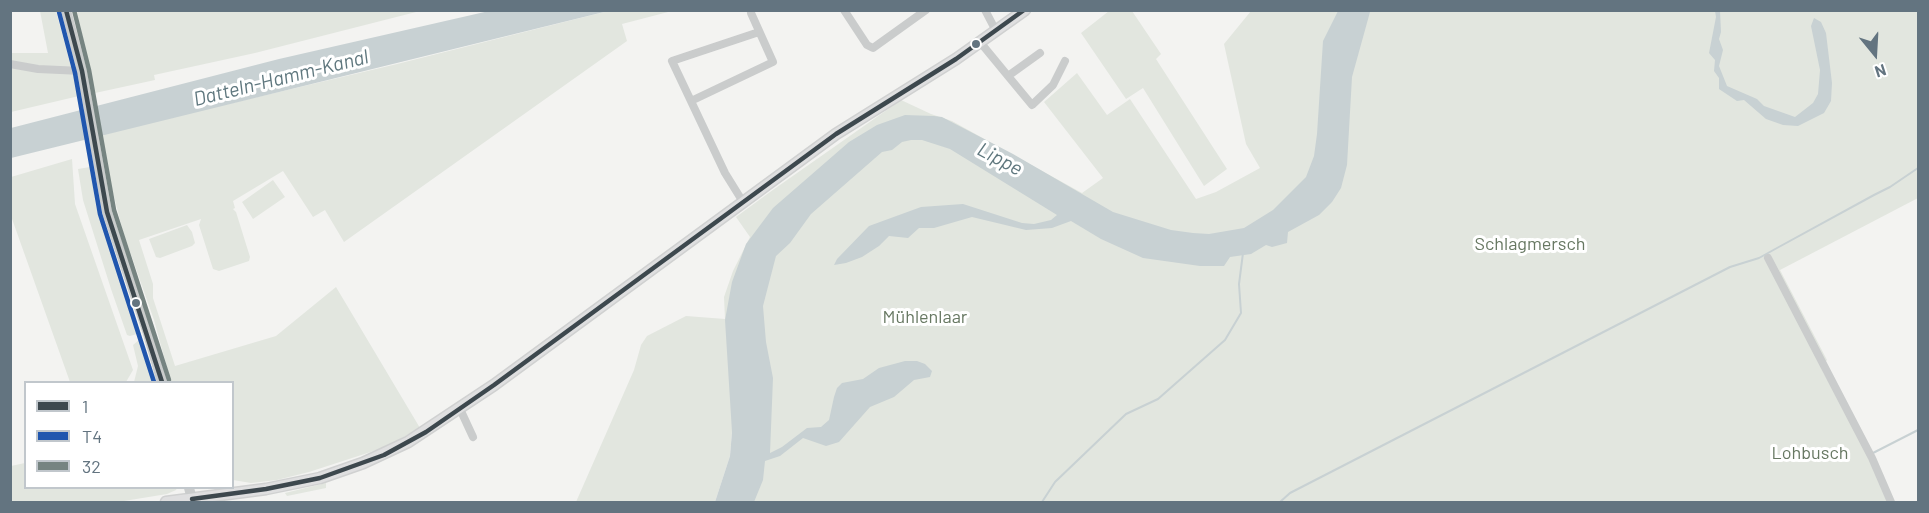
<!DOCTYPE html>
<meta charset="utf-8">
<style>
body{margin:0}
#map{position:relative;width:1929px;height:513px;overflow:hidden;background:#f3f3f1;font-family:Barlow,sans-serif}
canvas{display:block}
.frame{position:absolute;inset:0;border:12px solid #637480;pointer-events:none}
.legend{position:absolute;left:24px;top:381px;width:210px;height:108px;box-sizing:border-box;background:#fff;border:2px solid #c1c7cc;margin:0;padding:8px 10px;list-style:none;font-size:18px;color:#637480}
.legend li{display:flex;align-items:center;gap:12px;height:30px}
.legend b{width:30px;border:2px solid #c1c7cc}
.north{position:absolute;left:1845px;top:24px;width:60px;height:60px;-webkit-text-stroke:4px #fff;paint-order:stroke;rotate:162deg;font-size:16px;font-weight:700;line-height:24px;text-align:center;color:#637480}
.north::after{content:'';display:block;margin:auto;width:21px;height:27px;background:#637480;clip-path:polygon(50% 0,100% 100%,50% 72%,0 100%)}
</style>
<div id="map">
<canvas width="1929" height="513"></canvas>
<div class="frame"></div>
<ul class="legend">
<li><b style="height:8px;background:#3d484e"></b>1</li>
<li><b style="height:8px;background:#2056ae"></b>T4</li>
<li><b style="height:8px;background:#768481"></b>32</li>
</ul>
<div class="north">N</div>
</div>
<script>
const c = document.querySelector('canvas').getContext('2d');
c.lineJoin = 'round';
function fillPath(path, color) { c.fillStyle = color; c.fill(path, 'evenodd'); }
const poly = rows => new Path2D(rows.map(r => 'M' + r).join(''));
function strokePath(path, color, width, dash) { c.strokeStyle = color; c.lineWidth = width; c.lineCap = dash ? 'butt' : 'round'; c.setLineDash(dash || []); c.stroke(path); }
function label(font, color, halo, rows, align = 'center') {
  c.font = font + ' Barlow,sans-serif'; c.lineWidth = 6; c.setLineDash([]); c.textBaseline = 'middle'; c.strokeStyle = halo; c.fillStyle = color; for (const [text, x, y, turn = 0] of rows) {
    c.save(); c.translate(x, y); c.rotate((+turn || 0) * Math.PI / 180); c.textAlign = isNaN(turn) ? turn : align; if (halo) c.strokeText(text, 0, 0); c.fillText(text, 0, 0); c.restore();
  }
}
fillPath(poly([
 [40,11,56,11,79,96,11,112,10,53,48,53],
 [77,11,77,10,420,11,255,53,154,75,155,80,95,93],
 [608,11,672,11,622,24,627,41,344,242,325,210,313,217,283,171,233,201,235,208,233,209,236,212,250,257,249,261,219,271,213,269,199,225,201,219,139,240,153,284,153,298,175,366,276,336,336,287,420,428,386,447,309,472,277,480,251,483,233,480,232,382,171,382,154,320,123,232,105,161,101,134,397,64],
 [1109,11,1132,11,1161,54,1156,59,1227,169,1204,186,1143,88,1126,99,1081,33],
 [1251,11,1918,11,1918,198,1780,270,1827,360,1821,368,1855,430,1889,502,719,502,736,443,732,432,730,456,715,502,576,502,634,370,641,345,647,336,686,316,725,319,724,297,733,271,750,237,736,217,770,192,901,100,931,114,952,121,1082,193,1103,178,1044,102,1077,73,1107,115,1130,99,1196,199,1216,192,1260,168,1246,144,1224,44],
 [72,159,75,204,133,370,126,382,70,382,11,216,11,177],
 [90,167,96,206,137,334,130,336,127,335,111,289,83,200,78,169],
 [273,180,285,197,253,219,242,202],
 [187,225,192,232,195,243,192,246,160,258,156,257,149,239],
 [139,340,148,363,150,363,158,382,134,382,138,366,133,345],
 [25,463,26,488,177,488,176,490,167,494,118,502,11,502,11,466],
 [326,483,326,488,287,496,285,493]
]), '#e2e6df');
fillPath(poly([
 [489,11,608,11,11,158,11,128,279,59],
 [1338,11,1369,10,1370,12,1352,77,1347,165,1341,188,1332,202,1319,215,1288,232,1287,243,1272,247,1266,245,1251,254,1230,257,1224,266,1200,266,1143,258,1101,239,1071,221,1052,228,1026,230,972,217,934,228,919,228,908,238,889,236,879,246,862,257,846,263,834,265,837,259,869,226,921,207,963,204,1022,223,1034,224,1051,220,1057,215,950,149,922,140,911,140,902,142,892,150,882,152,811,214,790,243,776,256,763,306,766,342,773,378,770,453,782,447,807,428,821,427,829,420,834,397,837,388,842,383,863,379,879,368,905,361,917,361,925,364,932,371,930,377,914,380,894,397,870,407,839,442,826,446,803,438,780,456,765,461,763,480,754,502,715,502,730,456,732,432,725,320,732,282,746,244,773,208,849,142,877,125,905,115,934,116,942,117,1013,154,1113,212,1171,230,1193,233,1209,234,1244,228,1273,210,1306,177,1314,156,1317,134,1323,41],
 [1715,11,1720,11,1721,32,1719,39,1723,50,1719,66,1727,86,1757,99,1764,106,1795,117,1813,103,1818,94,1820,70,1811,26,1814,18,1821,22,1826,33,1832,83,1831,101,1824,113,1798,126,1783,125,1766,119,1744,100,1737,101,1719,89,1719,78,1714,71,1715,60,1709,53,1716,17]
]), '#c8d1d3');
strokePath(poly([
 [1873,453,1918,430],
 [1042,502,1055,482,1126,414,1158,399,1225,340,1241,313,1239,284,1243,253],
 [1280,502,1290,493,1730,267,1759,258,1777,248,1874,195,1890,187,1918,168]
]), '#c8d1d3', 2);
const secondary = poly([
 [166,502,266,489,320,478,363,463,408,442,494,385,836,134,956,59,1025,10]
]);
strokePath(secondary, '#d0d1d1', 13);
strokePath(poly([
 [844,10,867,45,873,48,926,10],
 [985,10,996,31],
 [980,42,1008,76,1040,53],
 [10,64,38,69,82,71],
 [1008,76,1032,105,1053,85,1065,61],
 [691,101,773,62,751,13],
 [743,202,725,173,672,61,759,32],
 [1768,258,1872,458,1891,502],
 [460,409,473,437]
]), '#cacccc', 8);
strokePath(poly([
 [66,10,82,71,107,212,148,334,162,382],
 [189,488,192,499]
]), '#cacccc', 10);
strokePath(secondary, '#dfdfe0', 10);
strokePath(poly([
 [66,10,82,71,107,212,162,382],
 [192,499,266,489,320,478,384,455,426,432,494,385,836,134,956,59,1024,10]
]), '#3d484e', 4.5);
strokePath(poly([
 [59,12,75,73,100,214,154,382]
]), '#2056ae', 4.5);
strokePath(poly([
 [74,10,89,70,114,210,169,380]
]), '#768481', 4.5);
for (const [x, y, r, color] of [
 [976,44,5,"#637480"],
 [136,303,5,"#637480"]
]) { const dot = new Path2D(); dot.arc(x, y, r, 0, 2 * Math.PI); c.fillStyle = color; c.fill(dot); strokePath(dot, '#fff', 2); }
label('18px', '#677862', '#fff', [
 ["Schlagmersch",1530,244],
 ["Mühlenlaar",925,317],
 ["Lohbusch",1810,453]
]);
label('italic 20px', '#5f777e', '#fff', [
 ["Datteln-Hamm-Kanal",281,78,-14],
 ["Lippe",1000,159,28]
]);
</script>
